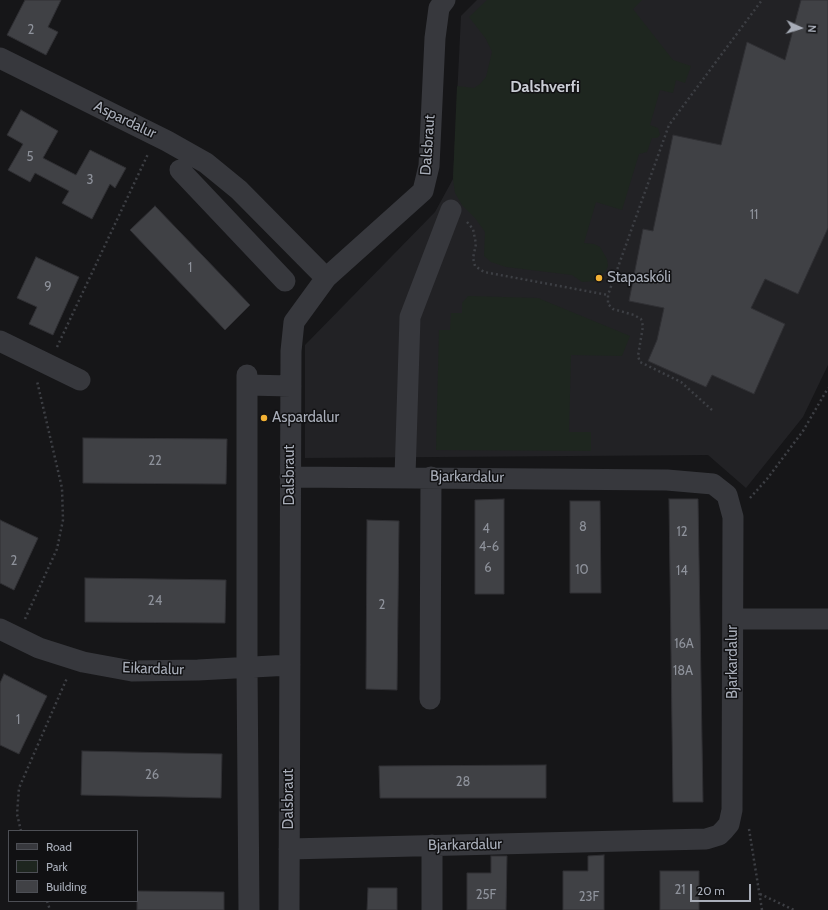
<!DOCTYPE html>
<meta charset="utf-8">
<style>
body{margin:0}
#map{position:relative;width:828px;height:910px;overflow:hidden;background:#161618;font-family:Cabin,sans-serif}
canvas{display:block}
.legend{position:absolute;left:8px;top:830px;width:130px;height:72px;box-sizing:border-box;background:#111113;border:1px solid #4d4f55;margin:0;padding:5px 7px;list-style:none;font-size:12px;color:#a8adb8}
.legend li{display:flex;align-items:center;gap:8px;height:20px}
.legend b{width:20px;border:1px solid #4d4f55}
.north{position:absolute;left:780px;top:8px;width:40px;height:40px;-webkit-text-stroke:3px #111113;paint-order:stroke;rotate:94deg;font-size:11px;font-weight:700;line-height:16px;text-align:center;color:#a8adb8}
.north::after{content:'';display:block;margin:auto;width:14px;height:18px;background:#a8adb8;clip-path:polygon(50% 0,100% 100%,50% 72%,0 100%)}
.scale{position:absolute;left:690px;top:884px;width:61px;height:18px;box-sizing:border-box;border:2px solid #a8adb8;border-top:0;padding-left:5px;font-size:12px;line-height:14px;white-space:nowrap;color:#a8adb8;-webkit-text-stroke:3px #111113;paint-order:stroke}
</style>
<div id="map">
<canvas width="828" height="910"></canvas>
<ul class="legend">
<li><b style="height:5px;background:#37383d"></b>Road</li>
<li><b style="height:11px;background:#1e261f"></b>Park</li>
<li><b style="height:11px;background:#404145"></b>Building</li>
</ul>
<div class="north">N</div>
<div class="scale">20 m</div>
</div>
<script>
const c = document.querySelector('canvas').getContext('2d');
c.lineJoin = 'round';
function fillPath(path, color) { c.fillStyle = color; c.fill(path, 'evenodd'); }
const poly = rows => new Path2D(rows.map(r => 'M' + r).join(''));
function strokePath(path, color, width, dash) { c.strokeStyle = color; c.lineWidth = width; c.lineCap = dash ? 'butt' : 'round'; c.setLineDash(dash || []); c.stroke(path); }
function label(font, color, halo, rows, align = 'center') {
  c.font = font + ' Cabin,sans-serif'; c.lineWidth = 3; c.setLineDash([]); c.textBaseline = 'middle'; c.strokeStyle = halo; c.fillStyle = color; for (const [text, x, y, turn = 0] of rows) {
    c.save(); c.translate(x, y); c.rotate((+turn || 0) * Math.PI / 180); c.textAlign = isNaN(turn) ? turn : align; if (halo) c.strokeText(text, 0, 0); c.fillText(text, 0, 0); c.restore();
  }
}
fillPath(poly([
 [477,0,828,0,828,365,803,417,746,488,708,455,305,458,305,345,435,212,453,179,461,16]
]), '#222225');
fillPath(poly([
 [487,0,642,0,633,9,673,60,691,66,685,83,676,80,673,93,660,90,650,125,658,128,660,135,657,138,652,138,647,152,639,154,622,210,596,202,584,243,594,244,600,247,607,259,608,266,605,272,595,281,582,282,572,275,506,267,491,262,484,256,485,232,475,218,462,205,455,193,453,179,457,86,474,88,480,84,486,77,492,52,486,39,469,17],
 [468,296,538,298,630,336,622,356,571,355,569,432,591,432,591,451,436,450,439,330,450,330,451,313,462,313,462,303]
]), '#1e261f');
const building = poly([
 [25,0,61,0,48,27,58,32,46,55,7,35,25,0],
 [801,0,828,0,828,228,798,294,765,279,751,308,785,324,754,394,712,375,706,387,648,361,657,340,664,308,629,301,643,229,653,231,673,135,721,145,747,42,785,60,801,0],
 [21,110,58,131,43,158,76,175,90,150,126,168,115,188,110,184,92,219,62,203,69,191,35,173,30,182,8,170,23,144,7,135,21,110],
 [155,206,250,305,225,330,130,230,155,206],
 [36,257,79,277,53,335,29,324,37,307,17,298,36,257],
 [83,438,227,439,226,484,83,483,83,438],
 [504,499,504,594,475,594,475,500,504,499],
 [669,499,698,499,703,802,673,802,669,499],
 [570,501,600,501,601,593,570,593,570,501],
 [0,520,38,538,14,590,0,583,0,520],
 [367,520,399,521,397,690,366,689,367,520],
 [85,578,226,580,225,623,85,622,85,578],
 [4,674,47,696,19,754,0,745,0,683,4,674],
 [82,751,222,754,221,798,81,795,82,751],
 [546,765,546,798,380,798,379,766,546,765],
 [604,855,604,910,563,910,563,871,588,871,588,856,604,855],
 [491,856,507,856,506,910,467,910,467,873,491,873,491,856],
 [660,871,699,871,699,910,660,910,660,871],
 [368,888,397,888,397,910,367,910,368,888],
 [137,891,224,892,224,910,137,910,137,891]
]);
fillPath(building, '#404145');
strokePath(building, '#303034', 1);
strokePath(poly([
 [467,222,473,229,476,244,473,258,475,266,484,272,608,295],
 [57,347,148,154],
 [712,410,681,382,640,362,638,356,643,326,641,319,634,315,613,309,608,304,608,295,669,125,762,0],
 [750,498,767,479,803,431,828,388],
 [25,619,57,549,63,520,62,488,37,381],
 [749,829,762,910],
 [21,831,17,814,19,788,67,678],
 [760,894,794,910],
 [47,901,50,910]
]), '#3d3f44', 2.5, [2, 3]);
strokePath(poly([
 [0,58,167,141,206,163,239,190,326,278],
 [180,170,285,281],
 [0,341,80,380],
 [247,375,247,667,249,910],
 [247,385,291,386],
 [405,476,410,317,451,210],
 [733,619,828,619],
 [0,629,39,648,83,662,132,671,198,670,290,665],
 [430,699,431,477],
 [289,849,706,839,719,835,724,830,729,824,732,810,733,517,727,495,713,484,667,480,290,477],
 [289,910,291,351,294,322,326,278,423,191,429,166,435,38,439,8,445,0],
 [432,910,432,845]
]), '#37383d', 21);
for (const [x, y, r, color] of [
 [599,278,4,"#f2b134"],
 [264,418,4,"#f2b134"]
]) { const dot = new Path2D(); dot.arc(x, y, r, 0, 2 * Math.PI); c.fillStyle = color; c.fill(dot); strokePath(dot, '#111113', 1.5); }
label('13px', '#8e929b', null, [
 ["2",31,30],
 ["5",30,157],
 ["3",90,180],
 ["11",754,215],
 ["1",190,268],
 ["9",48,287],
 ["22",155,461],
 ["8",583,527],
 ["4",486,529],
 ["12",682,532],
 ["4-6",489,547],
 ["2",14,561],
 ["6",488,568],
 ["10",582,570],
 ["14",682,571],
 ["24",155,601],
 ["2",382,605],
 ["16A",684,644],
 ["18A",683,671],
 ["1",18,720],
 ["26",152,775],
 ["28",463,782],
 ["21",680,890],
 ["25F",486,895],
 ["23F",589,897]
]);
label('15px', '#a8adb8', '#111113', [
 ["Aspardalur",125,120,26],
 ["Dalsbraut",428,145,-86],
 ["Dalsbraut",290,475,-90],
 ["Bjarkardalur",467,477,1],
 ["Bjarkardalur",733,662,-90],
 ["Eikardalur",153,669,2],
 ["Dalsbraut",289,799,-90],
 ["Bjarkardalur",465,845,-1]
]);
label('15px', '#a8adb8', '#111113', [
 ["Stapaskóli",607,278],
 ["Aspardalur",272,418]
], 'left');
label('bold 16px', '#c9ccd4', '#111113', [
 ["Dalshverfi",545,87]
]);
</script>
